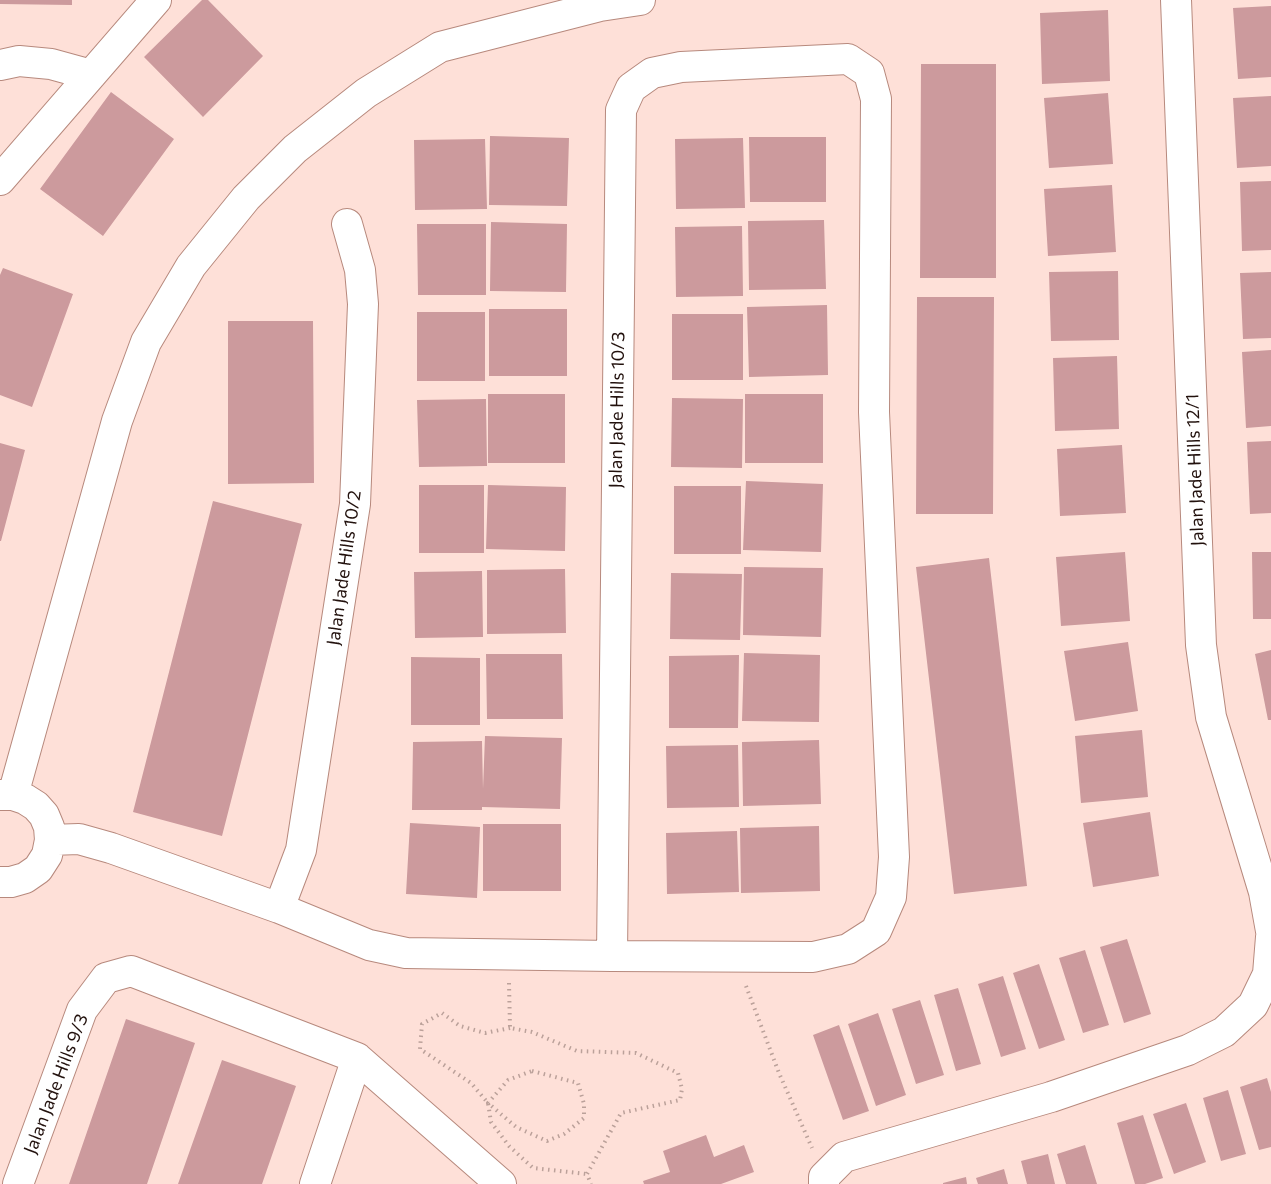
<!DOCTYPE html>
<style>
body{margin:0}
canvas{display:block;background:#fee0d8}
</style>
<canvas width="1271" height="1184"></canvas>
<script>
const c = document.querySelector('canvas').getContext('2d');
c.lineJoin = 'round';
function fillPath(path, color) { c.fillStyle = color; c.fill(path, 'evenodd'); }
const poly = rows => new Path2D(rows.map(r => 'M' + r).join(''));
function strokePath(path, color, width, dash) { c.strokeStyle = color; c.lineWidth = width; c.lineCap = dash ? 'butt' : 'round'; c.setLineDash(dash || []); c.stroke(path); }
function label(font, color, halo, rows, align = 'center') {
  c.font = font + ' Commissioner,sans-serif'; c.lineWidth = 4.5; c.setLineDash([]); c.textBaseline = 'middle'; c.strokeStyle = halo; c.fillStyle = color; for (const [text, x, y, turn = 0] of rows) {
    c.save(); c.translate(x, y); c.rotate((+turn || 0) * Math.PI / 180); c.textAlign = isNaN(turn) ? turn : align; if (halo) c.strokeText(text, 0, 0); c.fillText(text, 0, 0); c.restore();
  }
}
fillPath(poly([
 [0,0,72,0,72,5,0,4],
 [202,0,208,0,263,56,203,117,144,57],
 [1271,6,1271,77,1238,79,1233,8],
 [1108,10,1110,81,1042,84,1040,13],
 [921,64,996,64,996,278,920,278],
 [111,92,174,139,103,236,40,189],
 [1108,93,1113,164,1049,168,1044,98],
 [1271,96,1271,166,1237,168,1233,98],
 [490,136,569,138,567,206,489,205],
 [749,137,826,137,826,202,750,202],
 [743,138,745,208,676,209,675,139],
 [485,139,487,209,415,210,414,140],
 [1271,181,1271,250,1242,251,1240,182],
 [1112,185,1116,252,1048,256,1044,189],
 [824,220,826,289,749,290,748,221],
 [491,222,567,224,566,292,490,291],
 [417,224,486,224,486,295,418,295],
 [742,226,743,296,676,297,675,227],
 [3,268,73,294,32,407,0,395,0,275],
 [1118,271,1119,340,1051,341,1049,272],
 [1271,272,1271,338,1243,339,1240,273],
 [917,297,994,297,993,514,916,514],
 [827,305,828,375,749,377,747,307],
 [489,309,567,309,567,376,489,376],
 [417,312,485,312,485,381,417,381],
 [672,314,743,314,743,380,672,380],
 [228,321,313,321,314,483,228,484],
 [1271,350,1271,426,1246,428,1242,352],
 [1117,356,1119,429,1055,431,1053,358],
 [488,394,565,394,565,463,488,463],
 [745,394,823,394,823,463,745,463],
 [672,398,743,399,742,468,671,467],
 [486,399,487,466,419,467,417,400],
 [1271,441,1271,513,1250,514,1247,442],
 [0,443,25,450,1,541,0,541],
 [1122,445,1126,513,1060,516,1057,449],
 [746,481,823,484,821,552,743,550],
 [419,485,484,485,484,553,419,553],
 [488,485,566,487,565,551,486,549],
 [674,486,741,486,741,554,674,554],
 [213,501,302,524,222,836,133,812],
 [1125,552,1130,621,1061,626,1056,557],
 [1252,552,1271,552,1271,619,1253,619],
 [989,558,1027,886,954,894,916,567],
 [744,567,823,568,821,637,743,635],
 [565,569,566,633,487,634,487,570],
 [482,571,483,637,415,638,414,572],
 [671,573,742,574,740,640,670,639],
 [1128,642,1138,711,1075,721,1064,651],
 [1271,650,1271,720,1268,720,1255,654],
 [744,653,820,655,819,722,742,721],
 [486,654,562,654,563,719,487,719],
 [739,655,738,728,669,728,669,656],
 [411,657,480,658,480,725,411,725],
 [1142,730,1148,797,1081,803,1075,736],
 [485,736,562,738,560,809,482,807,482,810,412,810,413,742,482,741,483,789],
 [819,740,821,804,743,806,742,742],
 [738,745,739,807,667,808,666,746],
 [1150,812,1159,876,1093,887,1083,823],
 [410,823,480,827,477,898,406,894],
 [483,824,561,824,561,891,483,891],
 [819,826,820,891,741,893,740,828],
 [737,831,739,892,667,894,666,833],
 [1127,939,1151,1014,1124,1023,1100,947],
 [1085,950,1109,1025,1083,1033,1059,958],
 [1039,964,1065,1040,1039,1049,1013,973],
 [1003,976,1026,1049,1001,1057,978,984],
 [958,988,981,1064,956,1071,934,995],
 [920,1000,944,1075,916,1084,892,1009],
 [878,1013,906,1095,876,1106,848,1024],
 [126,1019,195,1043,147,1184,69,1184],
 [839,1025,869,1111,843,1120,813,1035],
 [222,1060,296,1086,262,1184,178,1184],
 [1267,1078,1271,1092,1271,1147,1259,1150,1240,1087],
 [1228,1090,1246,1154,1221,1161,1203,1098],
 [1186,1103,1206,1162,1174,1174,1153,1114],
 [1143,1115,1163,1178,1145,1184,1135,1184,1117,1123],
 [706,1135,714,1157,744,1145,754,1172,721,1184,644,1184,643,1181,670,1172,663,1151],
 [1085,1145,1097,1184,1066,1184,1057,1154],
 [1048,1154,1055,1184,1027,1184,1021,1161],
 [1004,1169,1008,1184,978,1184,976,1178],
 [966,1177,967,1184,943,1184,943,1183]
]), '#cc9a9d');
const minor = poly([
 [1176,0,1201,645,1211,717,1264,892,1271,931],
 [0,65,19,61,51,64,91,75],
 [0,180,156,0],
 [0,795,13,795,25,799,36,806,44,815,49,827,50,840,47,855,38,869,25,878,11,882,0,882],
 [13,795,117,421,146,342,191,266,246,198,295,149,366,93,440,47,600,6,640,0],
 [50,840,79,839,111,848,279,908,369,945,406,953,612,956,813,957,848,949,876,931,891,897,894,857,874,412,876,99,869,73,848,59,681,67,652,73,631,88,621,110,612,956],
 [279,908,301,850,355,504,363,304,360,270,347,224],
 [18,1184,82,1010,106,978,131,971,357,1058,501,1184],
 [315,1184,357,1058],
 [824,1184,824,1177,844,1157,1051,1097,1188,1050,1224,1032,1253,1005,1268,974,1271,937]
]);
strokePath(minor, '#b7897d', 32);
strokePath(poly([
 [509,983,510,1028,532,1032,577,1051,636,1053,678,1073,682,1089,680,1100,621,1113,587,1174,591,1184],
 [746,986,779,1073,812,1148],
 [510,1028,485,1033,460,1026,442,1013,422,1024,420,1049,471,1083,488,1103,491,1122,509,1146,533,1168,587,1174],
 [532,1071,578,1083,584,1104,584,1118,564,1134,547,1141,516,1127,488,1103,508,1080,532,1071]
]), '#bba19a', 4, [1.5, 4.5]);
strokePath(minor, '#fff', 30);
label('18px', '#22110d', '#fff', [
 ["Jalan Jade Hills 10/3",617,410,-89],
 ["Jalan Jade Hills 12/1",1195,470,-92],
 ["Jalan Jade Hills 10/2",344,568,-82],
 ["Jalan Jade Hills 9/3",56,1084,-69]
]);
</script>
